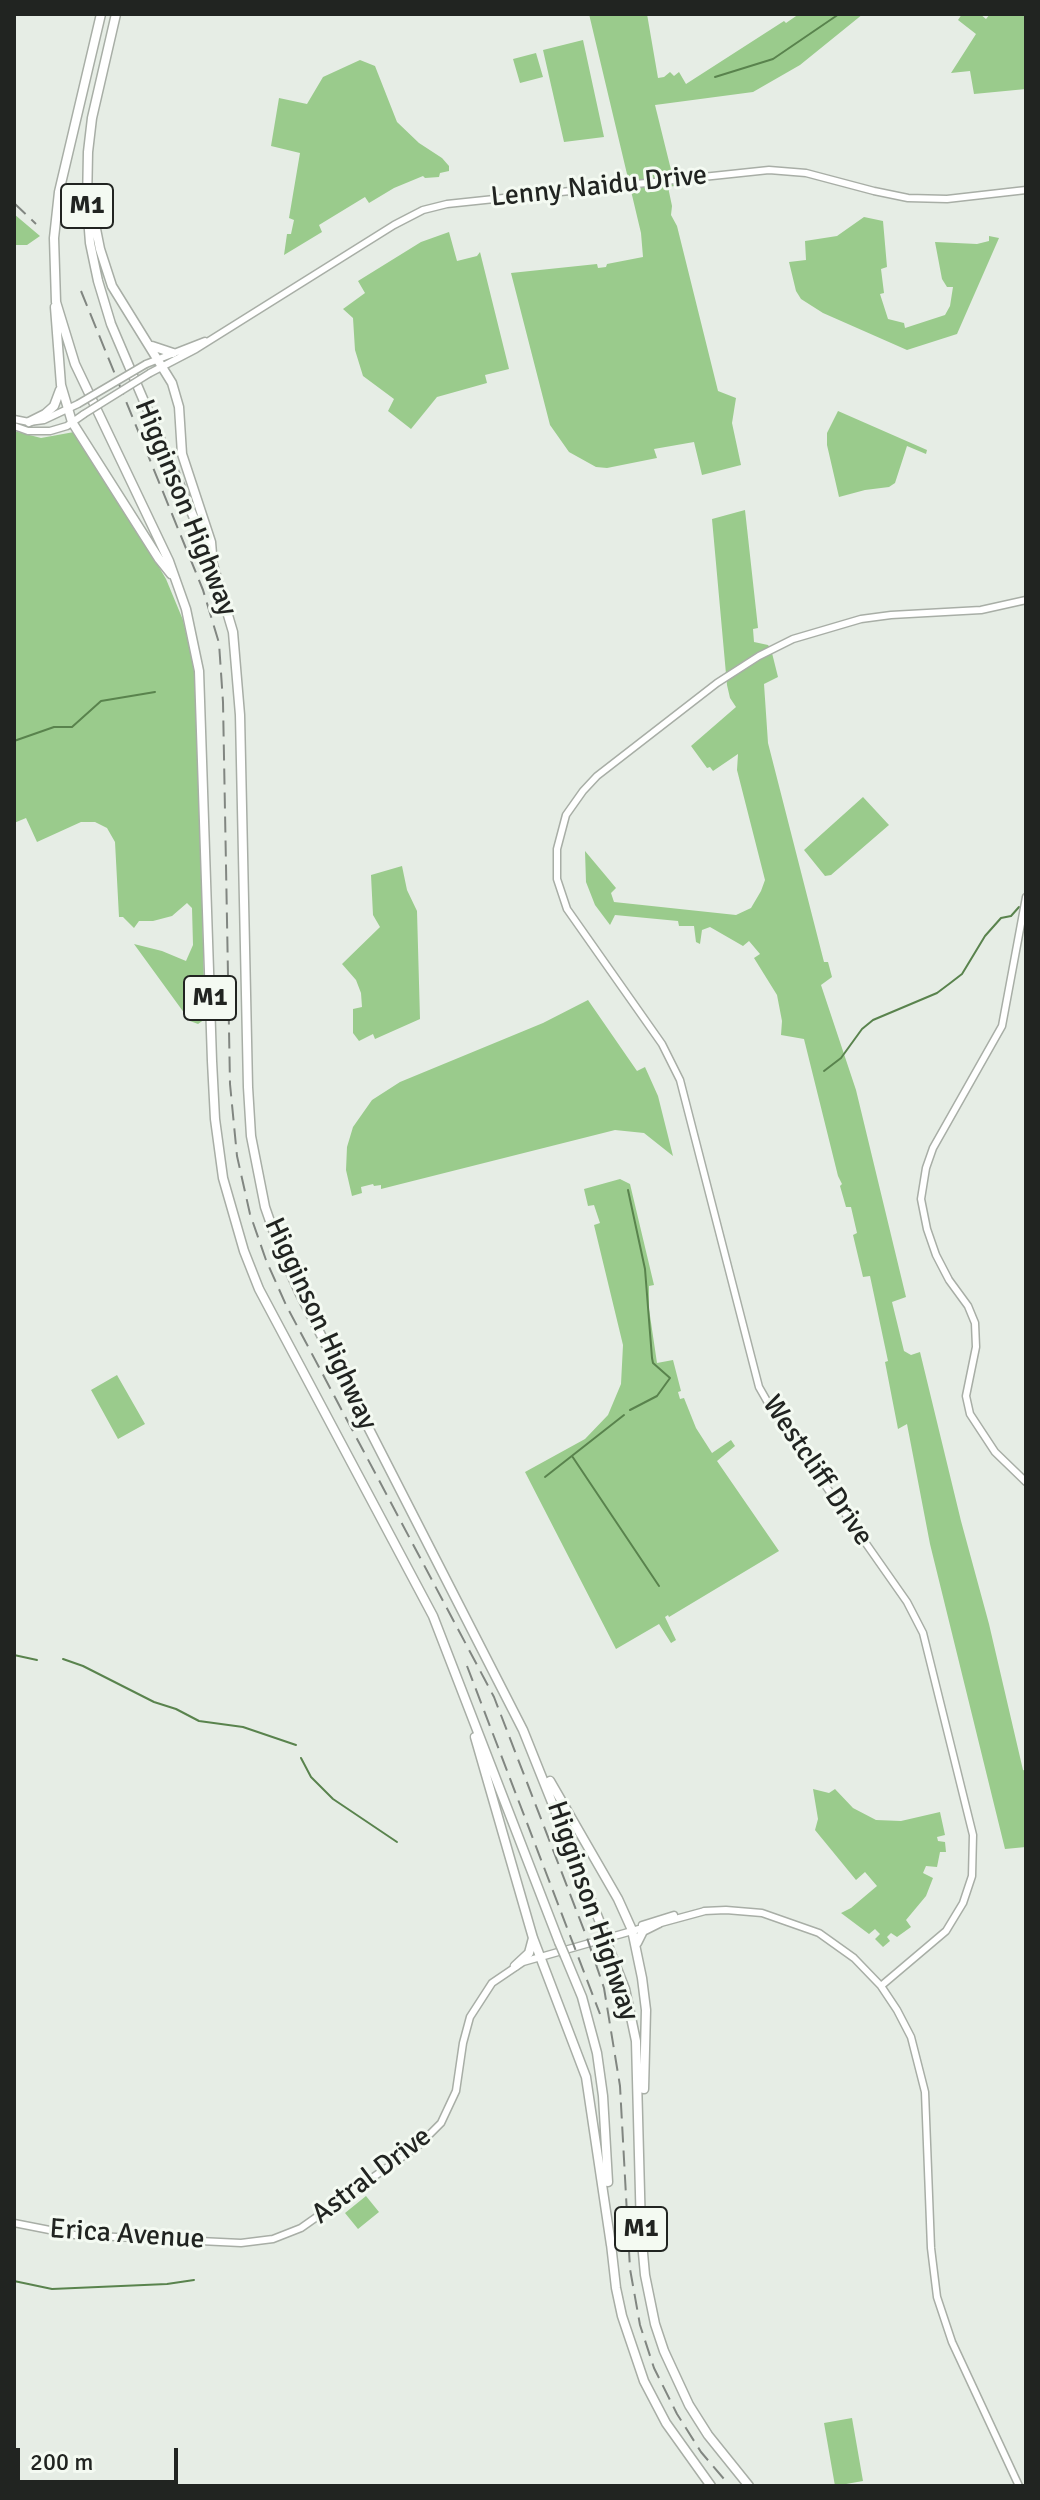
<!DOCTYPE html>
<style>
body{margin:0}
#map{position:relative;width:1040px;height:2500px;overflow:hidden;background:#e6ede5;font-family:Signika,sans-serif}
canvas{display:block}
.frame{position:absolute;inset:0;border:16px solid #212421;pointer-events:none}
.scale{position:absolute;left:16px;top:2448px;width:162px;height:36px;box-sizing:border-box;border:4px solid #212421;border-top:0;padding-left:10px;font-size:24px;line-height:28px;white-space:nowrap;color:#212421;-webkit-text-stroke:6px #f4faf2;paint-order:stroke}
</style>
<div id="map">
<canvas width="1040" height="2500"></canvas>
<div class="frame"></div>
<div class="scale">200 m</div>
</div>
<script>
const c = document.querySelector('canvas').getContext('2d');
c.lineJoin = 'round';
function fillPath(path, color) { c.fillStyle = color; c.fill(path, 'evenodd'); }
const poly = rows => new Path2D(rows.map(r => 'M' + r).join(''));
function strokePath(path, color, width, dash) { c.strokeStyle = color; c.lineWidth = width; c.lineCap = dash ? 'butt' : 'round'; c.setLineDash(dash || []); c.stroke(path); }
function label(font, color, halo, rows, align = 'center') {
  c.font = font + ' Signika,sans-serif'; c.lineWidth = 6; c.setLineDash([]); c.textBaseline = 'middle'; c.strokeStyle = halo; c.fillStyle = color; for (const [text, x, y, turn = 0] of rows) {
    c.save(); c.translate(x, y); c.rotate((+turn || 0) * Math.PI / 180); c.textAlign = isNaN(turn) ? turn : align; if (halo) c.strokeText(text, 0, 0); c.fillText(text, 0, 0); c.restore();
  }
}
fillPath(poly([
 [589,14,647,14,658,78,664,77,670,72,674,76,679,72,686,84,784,21,786,23,799,14,863,14,800,65,753,92,655,105,675,186,668,187,672,206,671,215,677,226,718,391,736,398,732,423,741,465,702,475,694,442,654,449,657,458,607,468,596,467,569,452,550,425,511,273,597,264,598,268,606,267,607,264,643,257,641,233],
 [962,14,980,14,986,19,990,14,1026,14,1026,89,974,94,970,71,951,73,976,34,958,20],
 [583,40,604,137,564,142,543,50],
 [536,53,543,77,520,83,513,59],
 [360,60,375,66,397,122,419,143,442,158,449,166,449,171,440,173,439,177,425,178,423,176,394,188,369,203,365,197,319,225,322,232,284,255,287,234,291,234,294,220,289,218,300,153,271,146,279,98,307,104,323,77],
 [14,214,40,236,27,245,14,245],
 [864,217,883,221,887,267,881,269,884,293,880,294,888,319,904,323,905,328,945,315,950,306,953,287,947,287,942,279,935,242,977,244,989,241,989,236,999,238,957,334,907,350,823,313,801,299,796,291,789,262,806,260,805,241,837,236],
 [449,232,457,261,477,256,480,252,509,369,485,375,487,383,437,397,411,429,388,411,394,399,363,376,355,350,353,318,343,309,365,293,358,281,421,242],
 [838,411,927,450,926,454,907,446,895,483,889,487,865,490,839,497,827,445,827,433],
 [14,431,41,438,74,432,152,555,166,579,183,620,196,678,205,1019,198,1024,190,1021,134,944,162,951,186,961,193,945,192,908,187,903,172,916,153,921,139,921,134,928,123,917,119,917,115,842,107,828,95,822,81,822,37,842,26,818,14,823],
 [745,510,758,628,753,629,754,642,768,645,771,649,778,677,764,684,768,743,824,962,828,962,832,977,821,985,856,1090,906,1297,892,1302,904,1351,911,1355,920,1352,961,1521,989,1624,1023,1770,1026,1771,1026,1847,1005,1849,930,1544,907,1424,898,1429,885,1362,888,1361,870,1276,863,1277,853,1235,857,1233,851,1207,846,1207,840,1186,842,1184,838,1176,804,1039,781,1035,782,1021,777,995,754,958,760,954,749,941,743,946,710,927,702,930,700,944,696,942,694,926,679,926,678,921,615,915,610,925,595,905,586,882,585,851,616,888,611,893,614,902,736,915,751,908,761,891,765,880,737,770,738,754,713,771,710,767,707,768,691,746,736,707,730,698,727,685,712,519],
 [863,797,889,825,831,875,825,876,804,850],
 [402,866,407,890,417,911,420,1019,375,1039,373,1034,359,1041,353,1033,353,1009,362,1007,361,993,356,980,342,964,380,927,373,915,371,875],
 [588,1000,637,1071,645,1067,658,1096,673,1156,644,1133,615,1130,381,1189,381,1185,374,1186,373,1184,361,1187,362,1193,352,1196,346,1170,347,1147,353,1127,372,1100,400,1082,543,1023],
 [620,1179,630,1184,654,1285,649,1286,649,1309,657,1363,673,1360,681,1391,678,1392,680,1399,684,1398,696,1428,712,1453,731,1440,735,1446,717,1461,779,1551,669,1617,668,1615,665,1617,676,1640,671,1643,659,1624,616,1649,525,1472,585,1439,608,1415,621,1384,623,1345,594,1225,600,1223,594,1205,588,1206,584,1189],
 [117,1375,145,1424,118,1439,91,1390],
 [813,1789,829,1793,835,1789,853,1808,876,1820,901,1821,940,1812,945,1835,937,1837,938,1841,945,1842,946,1852,940,1852,937,1867,926,1866,923,1873,933,1878,926,1896,906,1920,911,1927,897,1937,891,1933,887,1937,890,1941,883,1947,875,1939,880,1934,875,1929,869,1934,841,1913,851,1908,877,1886,865,1872,856,1880,815,1830,818,1819],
 [366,2196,379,2212,358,2229,345,2213],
 [852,2418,863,2481,835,2486,824,2423]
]), '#9acb8c');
strokePath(poly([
 [715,77,773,59,839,14],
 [14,741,54,727,72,727,101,701,155,692],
 [824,1071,841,1058,862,1029,873,1020,937,993,949,984,962,974,985,936,1001,918,1011,916,1019,907],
 [628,1190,645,1269,652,1358,653,1363,670,1378,657,1396,630,1410],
 [572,1456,659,1586],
 [545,1477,624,1415],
 [14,1655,37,1660],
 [63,1659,83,1666,154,1702,176,1709,199,1721,243,1727,296,1745],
 [301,1758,311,1777,333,1799,397,1842],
 [14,2281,52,2289,167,2284,194,2280]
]), '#59834d', 2);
const tertiary = poly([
 [146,364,205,341],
 [150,373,196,349,394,225,423,210,447,204,769,170,806,173,874,191,908,198,947,199,1026,190],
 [14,419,29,422,44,420,78,404],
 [14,426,28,431,50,431,67,426,84,414],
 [1026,897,1002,1026,933,1148,926,1168,921,1199,927,1229,936,1255,949,1280,968,1306,975,1323,976,1347,966,1396,970,1414,995,1452,1026,1482],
 [704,1911,726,1910,762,1913,819,1933,854,1958,881,1986,897,2010,911,2037,925,2092,931,2248,937,2297,952,2342,1019,2486],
 [657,1924,705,1911],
 [642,1925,674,1915],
 [881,1986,946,1931,963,1903,972,1876,973,1835,923,1633,907,1602,771,1408,759,1387,680,1080,662,1044,567,909,557,879,557,849,566,815,583,791,597,776,717,683,759,656,793,639,861,619,891,615,981,610,1026,600],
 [14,2223,75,2235,241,2243,273,2239,301,2228,419,2145,441,2123,456,2091,463,2043,470,2017,492,1983,523,1962,646,1927]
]);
const trunk = poly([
 [101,14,59,192,54,238,56,302,75,364,169,561,186,609,199,671,212,1061,215,1119,223,1178,244,1251,259,1289,433,1616,559,1942],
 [116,14,92,118,88,152,87,204,90,243,98,281,111,324,211,558,233,632,240,715,248,1087,251,1136,265,1207,280,1250,300,1294,523,1730,601,1925],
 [92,209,100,249,112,286,172,383,179,407,182,454,211,542,212,554],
 [55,307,61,385,72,422,159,559,171,574],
 [152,346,173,353],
 [29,422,45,414,54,406,60,390],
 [475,1737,533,1938,586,2077,611,2245],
 [550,1781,618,1899,632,1930,642,1978,646,2010,644,2089],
 [637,1943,643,1931,659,1923],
 [609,1948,625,1989,636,2041,641,2231,645,2275,655,2324,664,2351,689,2405,708,2435,749,2486],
 [565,1956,582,1997,597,2053,603,2096,608,2182],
 [515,1966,529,1953,533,1938],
 [611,2244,616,2288,622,2316,644,2381,666,2423,711,2486]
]);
strokePath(tertiary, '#a8aea6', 9);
strokePath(trunk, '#a8aea6', 11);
strokePath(tertiary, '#fff', 6);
strokePath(trunk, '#fff', 8);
strokePath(poly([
 [14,203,36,224],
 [81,291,203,590,219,643,223,702,230,1084,237,1156,250,1214,266,1260,286,1305,494,1697,587,1938,604,1988,620,2086,630,2269,640,2325,654,2368,677,2414,701,2452,730,2486],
 [467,1666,600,2014]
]), '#818681', 2, [16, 8]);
const tertiaryBridge = poly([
 [78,404,146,364],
 [84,414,150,373]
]);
const trunkBridge = poly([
 [601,1925,609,1948],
 [559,1942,565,1956]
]);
strokePath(tertiaryBridge, '#a8aea6', 9, []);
strokePath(trunkBridge, '#a8aea6', 11, []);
strokePath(tertiaryBridge, '#fff', 6);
strokePath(trunkBridge, '#fff', 8);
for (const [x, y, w] of [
 [87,206,52],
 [210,998,52],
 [641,2229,52]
]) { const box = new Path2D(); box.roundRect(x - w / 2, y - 22, w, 44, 6); c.fillStyle = '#f4faf2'; c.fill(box); strokePath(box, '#212421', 2); }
label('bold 26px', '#212421', null, [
 ["M1",87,206],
 ["M1",210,998],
 ["M1",641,2229]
]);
label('28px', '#212421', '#f4faf2', [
 ["Lenny Naidu Drive",599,187,-6],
 ["Higginson Highway",185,508,68],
 ["Higginson Highway",320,1324,65],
 ["Westcliff Drive",817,1471,56],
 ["Higginson Highway",592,1911,71],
 ["Astral Drive",372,2176,-37],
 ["Erica Avenue",127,2235,4]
]);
</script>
